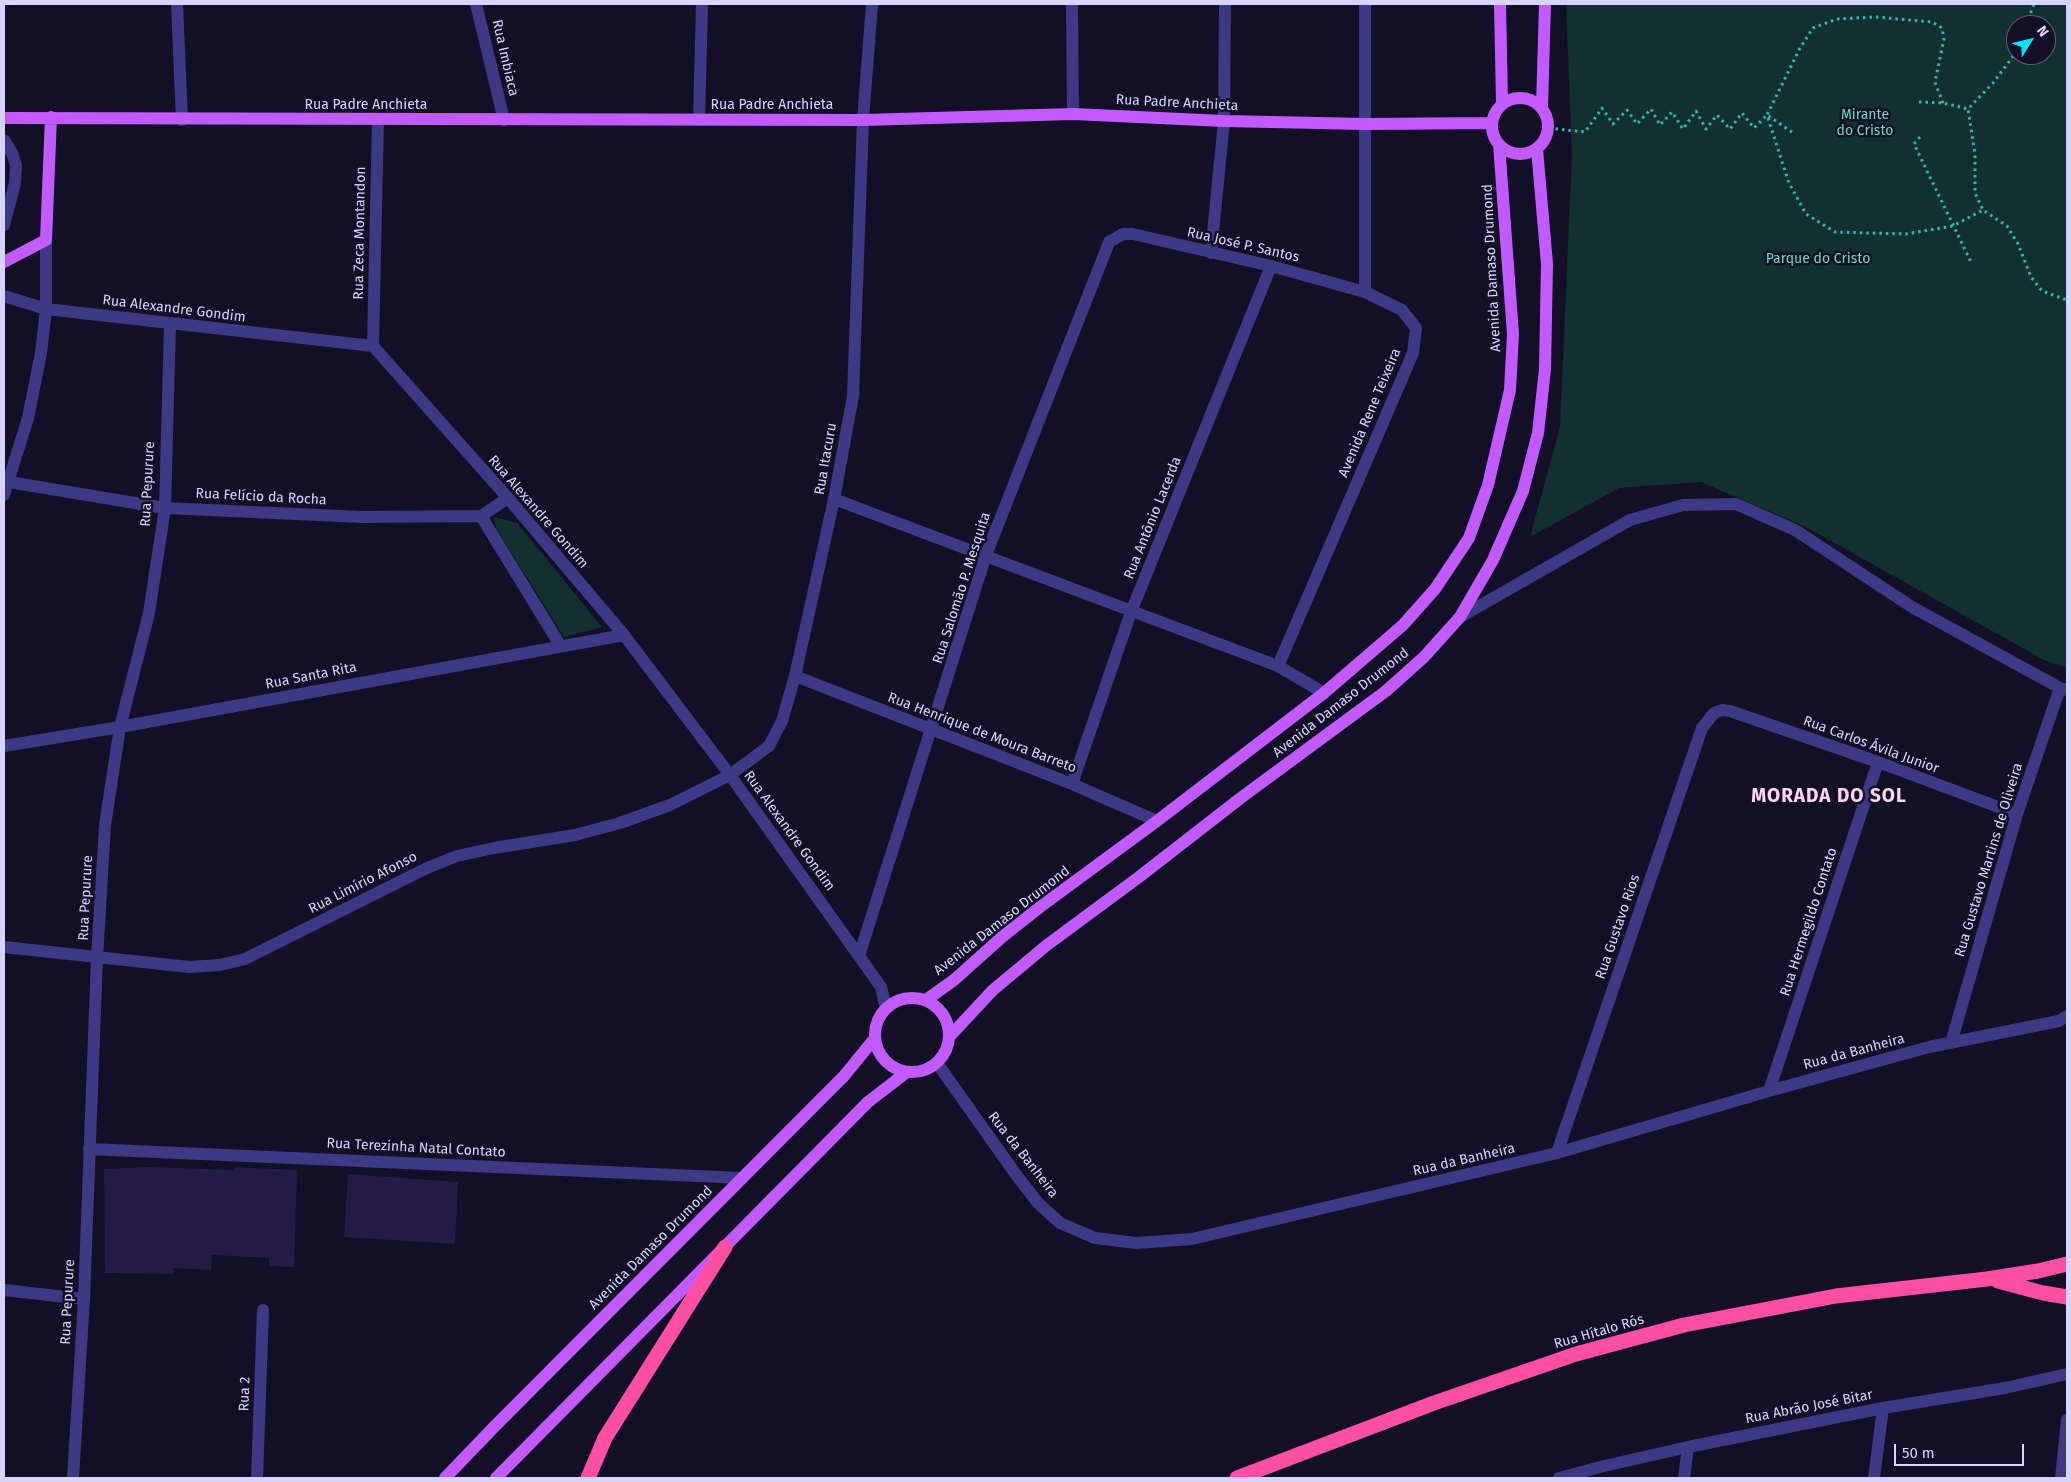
<!DOCTYPE html>
<meta charset="utf-8">
<style>
body{margin:0}
#map{position:relative;width:2071px;height:1482px;overflow:hidden;background:#130f26;font-family:"Fira Sans",sans-serif}
canvas{display:block}
.frame{position:absolute;inset:0;border:5px solid #d9d4ff;pointer-events:none}
.north{position:absolute;left:2006px;top:15px;width:50px;height:50px;box-sizing:border-box;background:#130f26;border:1px solid #625e7d;border-radius:50%;rotate:54deg;font-size:14px;font-weight:700;line-height:20px;text-align:center;color:#d9d4ff}
.north::after{content:'';display:block;margin:auto;width:18px;height:22px;background:#00e5ff;clip-path:polygon(50% 0,100% 100%,50% 72%,0 100%)}
.scale{position:absolute;left:1894px;top:1444px;width:130px;height:22px;box-sizing:border-box;border:2px solid #d9d4ff;border-top:0;padding-left:6px;font-size:15px;line-height:18px;white-space:nowrap;color:#d9d4ff;-webkit-text-stroke:4px #130f26;paint-order:stroke}
</style>
<div id="map">
<canvas width="2071" height="1482"></canvas>
<div class="frame"></div>
<div class="north">N</div>
<div class="scale">50 m</div>
</div>
<script>
const c = document.querySelector('canvas').getContext('2d');
c.lineJoin = 'round';
function fillPath(path, color) { c.fillStyle = color; c.fill(path, 'evenodd'); }
const poly = rows => new Path2D(rows.map(r => 'M' + r).join(''));
function strokePath(path, color, width, dash) { c.strokeStyle = color; c.lineWidth = width; c.lineCap = dash ? 'butt' : 'round'; c.setLineDash(dash || []); c.stroke(path); }
function label(font, color, halo, rows, align = 'center') {
  c.font = font + ' "Fira Sans",sans-serif'; c.lineWidth = 5; c.setLineDash([]); c.textBaseline = 'middle'; c.strokeStyle = halo; c.fillStyle = color; for (const [text, x, y, turn = 0] of rows) {
    c.save(); c.translate(x, y); c.rotate((+turn || 0) * Math.PI / 180); c.textAlign = isNaN(turn) ? turn : align; if (halo) c.strokeText(text, 0, 0); c.fillText(text, 0, 0); c.restore();
  }
}
fillPath(poly([
 [1566,4,2067,4,2067,668,2044,660,1806,527,1701,482,1619,488,1530,537,1560,427,1572,154],
 [2016,25,2046,25,2046,55,2016,55],
 [494,517,517,523,602,627,564,637,496,528]
]), '#12302f');
fillPath(poly([
 [150,1167,233,1170,234,1167,297,1170,294,1267,269,1266,269,1258,212,1255,211,1270,173,1268,173,1274,105,1273,104,1169],
 [348,1174,458,1182,455,1244,344,1237]
]), '#241b47');
strokePath(poly([
 [2026,25,2034,4],
 [2016,50,2014,55,1993,83,1968,109,1975,154,1975,193,1983,210,2007,226,2018,244,2031,277,2042,291,2067,300],
 [1919,102,1943,103,1968,109],
 [1943,103,1935,82,1944,39,1942,28,1932,22,1876,17,1837,19,1813,28,1800,48,1767,115,1789,183,1806,214,1835,232,1906,234,1953,226,1983,210],
 [1549,128,1585,132,1602,108,1613,124,1627,110,1637,124,1651,109,1660,125,1672,112,1683,129,1696,111,1706,129,1717,115,1730,129,1742,113,1754,128,1767,115,1792,132],
 [1920,137,1914,144,1971,262]
]), '#2fb8b0', 3, [2.5, 4]);
strokePath(poly([
 [177,4,182,120],
 [476,4,504,120],
 [1072,4,1073,114],
 [699,120,702,4],
 [4,140,12,153,16,166,15,183,4,225],
 [1211,253,1224,121,1225,4],
 [1365,292,1365,4],
 [4,296,46,309,373,346,508,498,624,635,730,775,859,956,881,987,886,1008],
 [373,346,378,120],
 [9,482,165,508,362,517,481,516,508,498],
 [4,495,28,418,41,353,46,309,46,240],
 [834,499,1278,666,1324,693],
 [481,516,560,645],
 [1460,617,1630,520,1683,505,1736,504,1795,530,1912,607,2060,688,2067,690],
 [795,676,1072,784,1157,821],
 [4,746,120,727,624,635],
 [1072,784,1131,612,1271,266],
 [4,947,189,967,220,965,245,959,427,868,457,856,494,848,575,835,620,823,670,805,730,775,769,746,782,721,795,676,834,499,853,396,863,120,872,4],
 [859,956,986,555,1106,250,1109,242,1123,234,1133,234,1271,266,1365,292,1402,310,1416,328,1413,353,1278,666],
 [1951,1043,2017,814,2060,688],
 [937,1063,1017,1176,1038,1203,1060,1223,1095,1238,1136,1243,1192,1239,1557,1153,1769,1091,1929,1047,2059,1021,2067,1016],
 [1769,1091,1878,762],
 [89,1149,742,1178],
 [1557,1153,1702,728,1714,713,1722,710,1730,711,1878,762,2017,814],
 [4,1290,84,1299],
 [73,1478,84,1299,97,958,105,825,120,727,149,613,165,508,170,324],
 [257,1478,263,1310],
 [1559,1478,1604,1466,1688,1447,1883,1408,2005,1388,2067,1374],
 [1684,1478,1688,1447],
 [1874,1478,1883,1408],
 [2061,1478,2067,1420]
]), '#3d3a85', 12);
strokePath(poly([
 [1500,4,1502,104],
 '1492 126a28 28 0 1 1 56 0a28 28 0 1 1-56 0Z',
 [1542,107,1545,4],
 [4,118,863,120,1073,114,1224,121,1365,124,1492,123],
 [4,262,46,240,51,117],
 '875 1035a37 37 0 1 1 74 0a37 37 0 1 1-74 0Z',
 [926,1000,954,980,1002,937,1040,907,1157,821,1324,693,1403,625,1435,589,1469,538,1488,485,1510,390,1513,334,1499,144],
 [950,1036,993,990,1047,945,1139,877,1242,797,1386,691,1424,657,1460,617,1493,560,1523,491,1538,433,1545,369,1547,264,1537,149],
 [445,1478,495,1426,844,1076,875,1038],
 [496,1478,868,1102,907,1072]
]), '#c25bff', 12);
strokePath(poly([
 [1998,1281,2043,1293,2067,1297],
 [588,1478,605,1438,725,1247],
 [1237,1478,1434,1403,1576,1354,1684,1325,1836,1296,1987,1279,2038,1271,2067,1264]
]), '#ff4fa3', 15);
label('14px', '#d9d4ff', '#130f26', [
 ["Rua Imbiaca",505,58,77],
 ["Rua Padre Anchieta",1177,103,3],
 ["Rua Padre Anchieta",366,105],
 ["Rua Padre Anchieta",772,105],
 ["Rua Zeca Montandon",360,233,-89],
 ["Rua José P. Santos",1243,245,13],
 ["Avenida Damaso Drumond",1492,268,-93],
 ["Rua Alexandre Gondim",174,309,7],
 ["Avenida Rene Teixeira",1370,413,-67],
 ["Rua Itacuru",826,459,-80],
 ["Rua Pepurure",148,484,-87],
 ["Rua Felício da Rocha",261,497,3],
 ["Rua Alexandre Gondim",538,512,49],
 ["Rua Antônio Lacerda",1153,518,-68],
 ["Rua Salomão P. Mesquita",962,588,-72],
 ["Rua Santa Rita",311,676,-11],
 ["Avenida Damaso Drumond",1341,703,-38],
 ["Rua Henrique de Moura Barreto",982,733,21],
 ["Rua Carlos Ávila Junior",1871,745,20],
 ["Rua Alexandre Gondim",789,831,54],
 ["Rua Gustavo Martins de Oliveira",1989,860,-73],
 ["Rua Limírio Afonso",363,883,-27],
 ["Rua Pepurure",86,898,-87],
 ["Avenida Damaso Drumond",1002,921,-38],
 ["Rua Hermegildo Contato",1809,922,-72],
 ["Rua Gustavo Rios",1618,927,-71],
 ["Rua da Banheira",1854,1052,-15],
 ["Rua Terezinha Natal Contato",416,1148,3],
 ["Rua da Banheira",1023,1155,52],
 ["Rua da Banheira",1464,1160,-13],
 ["Avenida Damaso Drumond",651,1248,-45],
 ["Rua Pepurure",68,1302,-87],
 ["Rua Hítalo Rós",1599,1332,-16],
 ["Rua 2",245,1394,-88],
 ["Rua Abrão José Bitar",1809,1407,-11]
]);
label('14px', '#5fe0c0', '#130f26', [
 ["Mirante",1865,115],
 ["do Cristo",1865,131],
 ["Parque do Cristo",1818,259]
]);
c.letterSpacing = '1px';
label('bold 19px', '#ffd6f0', '#130f26', [
 ["MORADA DO SOL",1829,797]
]);
c.letterSpacing = '0px';
</script>
